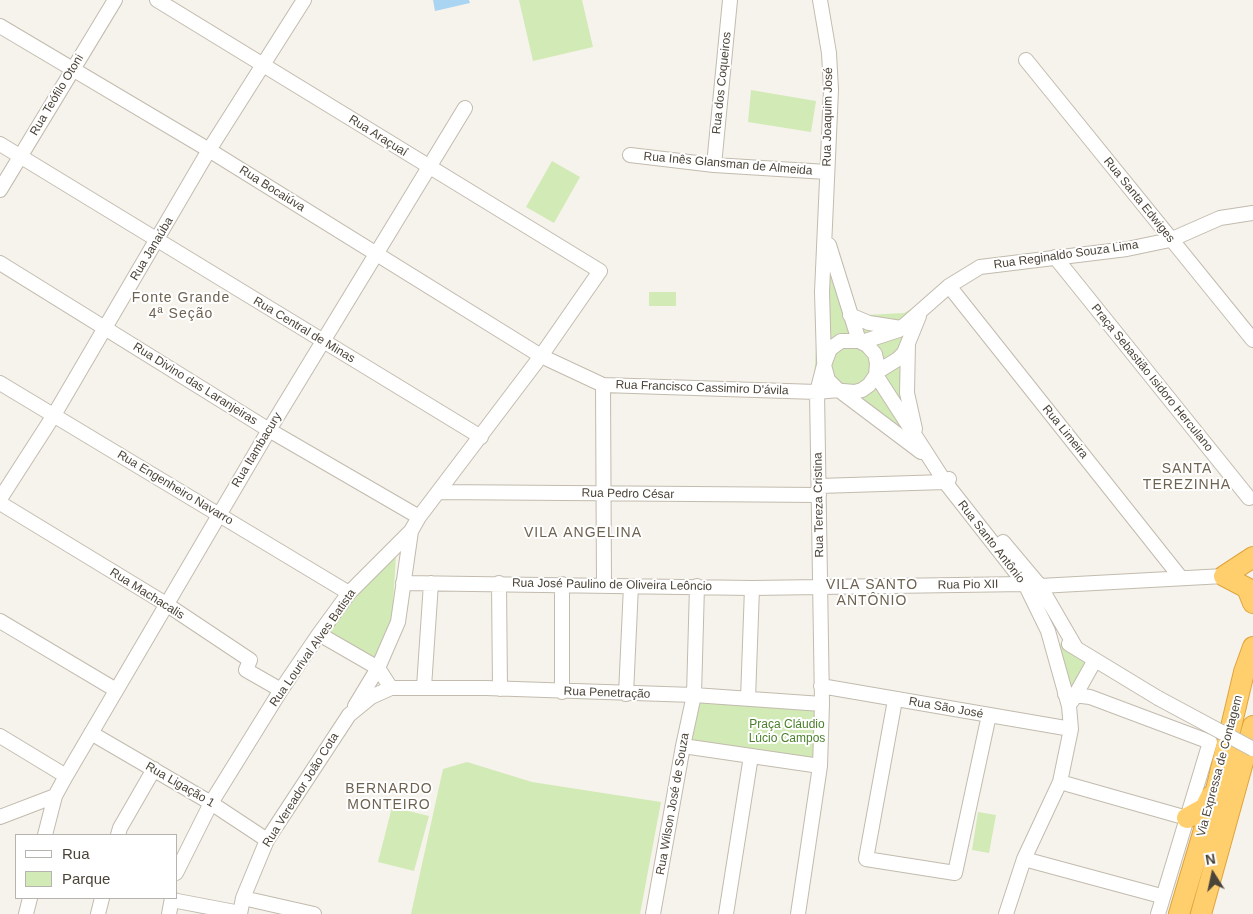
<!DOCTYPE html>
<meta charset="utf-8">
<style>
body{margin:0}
#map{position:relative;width:1253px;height:914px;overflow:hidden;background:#f6f3ec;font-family:Helvetica,sans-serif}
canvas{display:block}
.legend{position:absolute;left:15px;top:834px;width:162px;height:65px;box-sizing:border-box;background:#fff;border:1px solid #b7b4b0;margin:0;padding:6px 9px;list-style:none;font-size:15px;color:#4b4439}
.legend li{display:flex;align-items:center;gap:10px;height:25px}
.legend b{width:25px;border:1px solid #b7b4b0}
.north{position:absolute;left:1188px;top:849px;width:50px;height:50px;-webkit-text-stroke:4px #fff;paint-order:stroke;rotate:350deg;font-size:14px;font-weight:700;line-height:20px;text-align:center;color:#4b4439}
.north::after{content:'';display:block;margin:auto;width:18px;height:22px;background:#4b4439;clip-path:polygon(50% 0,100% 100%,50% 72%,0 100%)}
</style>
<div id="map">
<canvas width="1253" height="914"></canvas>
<ul class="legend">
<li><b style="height:6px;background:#fff"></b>Rua</li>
<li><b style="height:14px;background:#d2eab5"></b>Parque</li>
</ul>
<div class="north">N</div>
</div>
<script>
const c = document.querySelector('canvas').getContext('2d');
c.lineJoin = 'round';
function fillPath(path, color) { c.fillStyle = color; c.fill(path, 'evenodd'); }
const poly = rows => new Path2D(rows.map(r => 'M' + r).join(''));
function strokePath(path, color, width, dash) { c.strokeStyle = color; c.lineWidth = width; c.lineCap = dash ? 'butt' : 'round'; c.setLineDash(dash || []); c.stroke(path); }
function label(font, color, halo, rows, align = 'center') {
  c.font = font + ' Helvetica,sans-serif'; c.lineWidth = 4; c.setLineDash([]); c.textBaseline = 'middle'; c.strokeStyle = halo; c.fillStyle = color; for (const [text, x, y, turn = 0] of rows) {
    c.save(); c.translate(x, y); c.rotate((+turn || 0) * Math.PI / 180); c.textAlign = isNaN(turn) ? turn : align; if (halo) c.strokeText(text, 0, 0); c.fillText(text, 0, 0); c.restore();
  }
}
fillPath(poly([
 [519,0,582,0,593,47,533,61],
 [751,90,816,101,811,132,748,122],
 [552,161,580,177,554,223,526,207],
 [823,233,856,310,866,315,904,313,940,292,905,344,923,455,839,397,813,396],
 [649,292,676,292,676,306,649,306],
 [396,555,392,620,374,662,327,631,351,596],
 [1054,639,1086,663,1070,689],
 [697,700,816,708,814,762,690,745],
 [467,762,532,782,661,802,640,914,411,914,443,769],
 [392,807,429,816,414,871,378,862],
 [978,812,996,815,989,853,972,850]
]), '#d2eab5');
fillPath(poly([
 [433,0,469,0,470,3,435,11]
]), '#a9d4f2');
const minor = poly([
 [157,0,600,271,541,356,419,517,411,531,349,593,319,634,281,690,211,803,176,873],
 [820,0,829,53,831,90,822,292,824,361],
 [0,26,209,150,541,356,603,385,817,392,839,390],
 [1026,60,1253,340],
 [0,144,481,437],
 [630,155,714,165,827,172],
 [714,165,730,0],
 [0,190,115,0],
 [829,245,859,341],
 [1055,257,1249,498],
 [0,263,269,430,419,517],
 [949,286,1181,578],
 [850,315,869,323,901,328],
 [862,342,899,330,949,286,980,267,1127,249,1170,240,1220,218,1253,213],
 [908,343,907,393,915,429],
 [877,372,898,359,904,353,919,316],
 [876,375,945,482,1025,584,1048,631,1069,706,1071,729,1060,782,1024,859,1006,914],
 [0,383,349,593],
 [603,385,604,585],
 [843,391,855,392,862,390,869,385,876,375,877,363,875,354,867,345,859,341,841,341,830,349,824,365,828,380,836,388,921,452],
 [819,486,945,482,949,479],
 [438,492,819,495],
 [0,499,54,415,209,150,304,0],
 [0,503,166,604,250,660,246,670,281,690],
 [1003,542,1040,586,1076,648],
 [403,583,752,588,1025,584],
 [499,583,500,689],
 [562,584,562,692],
 [1040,586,1224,576],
 [0,621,116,690],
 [319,634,378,668,391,688],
 [1069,644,1158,698],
 [821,686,1071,729],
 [424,687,431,583],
 [626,694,631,586],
 [1065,694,1090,697,1210,742,1158,914],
 [748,699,752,588],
 [895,700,866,859,955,873,989,715],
 [1072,701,1095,660],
 [355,706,378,668,398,622,411,531],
 [91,733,211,803,267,840],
 [0,736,66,776],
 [683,746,820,766],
 [1060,782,1187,818],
 [0,817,55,796],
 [45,835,55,796,66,776,269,430,465,108],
 [118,835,120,828,154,769],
 [1024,859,1161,896],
 [243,898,314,914],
 [172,900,240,913],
 [26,914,30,898],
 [98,914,102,898],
 [169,914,172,898],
 [240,914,243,898,267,840,349,715,371,697,391,688,486,688,694,695,822,704],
 [653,914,683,746,694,695,697,586],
 [726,914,751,756],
 [798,914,820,766,822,704,817,392,824,365]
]);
const highway = poly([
 [1253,557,1224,576,1247,588,1253,603],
 [1187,818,1205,808,1211,796],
 [1179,914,1217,786,1244,672,1253,647],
 [1201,914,1253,726]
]);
strokePath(minor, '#c2bbae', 16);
strokePath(highway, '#e0a43c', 22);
strokePath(minor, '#fff', 14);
strokePath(highway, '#ffcf6e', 20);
const minorBridge = poly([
 [1158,698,1253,749]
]);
strokePath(minorBridge, '#c2bbae', 16, []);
strokePath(minorBridge, '#fff', 14);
label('12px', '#4b4439', '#fff', [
 ["Rua dos Coqueiros",722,83,-84],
 ["Rua Teófilo Otoni",57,95,-59],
 ["Rua Joaquim José",828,117,-89],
 ["Rua Araçuaí",378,136,32],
 ["Rua Inês Glansman de Almeida",728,164,5],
 ["Rua Bocaiúva",272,189,32],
 ["Rua Santa Edwiges",1139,200,51],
 ["Rua Janaúba",152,249,-59],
 ["Rua Reginaldo Souza Lima",1066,255,-8],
 ["Rua Central de Minas",304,330,31],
 ["Praça Sebastião Isidoro Herculano",1152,378,51],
 ["Rua Divino das Laranjeiras",195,384,32],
 ["Rua Francisco Cassimiro D'ávila",702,388,2],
 ["Rua Limeira",1065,432,51],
 ["Rua Itambacury",257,450,-59],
 ["Rua Engenheiro Navarro",175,488,31],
 ["Rua Pedro César",628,494,1],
 ["Rua Tereza Cristina",819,505,-91],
 ["Rua Santo Antônio",991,542,52],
 ["Rua José Paulino de Oliveira Leôncio",612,585,1],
 ["Rua Pio XII",968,585,-1],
 ["Rua Machacalis",147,594,32],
 ["Rua Lourival Alves Batista",313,648,-55],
 ["Rua Penetração",607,693,2],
 ["Rua São José",946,708,10],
 ["Via Expressa de Contagem",1220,766,-75],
 ["Rua Ligação 1",180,785,30],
 ["Rua Vereador João Cota",301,790,-58],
 ["Rua Wilson José de Souza",673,804,-80]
]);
label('12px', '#4a7f2a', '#fff', [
 ["Praça Cláudio",787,725],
 ["Lúcio Campos",787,739]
]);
c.letterSpacing = '1px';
label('14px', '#6e6250', '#fff', [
 ["Fonte Grande",181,298],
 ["4ª Seção",181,314],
 ["SANTA",1187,469],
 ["TEREZINHA",1187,485],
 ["VILA ANGELINA",583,533],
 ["VILA SANTO",872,585],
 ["ANTÔNIO",872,601],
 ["BERNARDO",389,789],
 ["MONTEIRO",389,805]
]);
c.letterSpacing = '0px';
</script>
